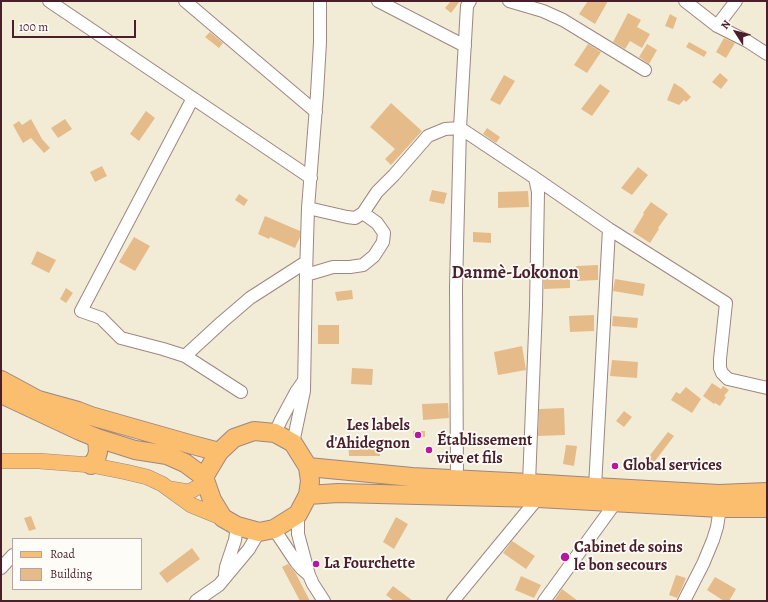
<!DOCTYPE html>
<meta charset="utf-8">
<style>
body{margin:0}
#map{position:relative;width:768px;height:602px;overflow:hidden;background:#f2ecd7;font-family:Alegreya,serif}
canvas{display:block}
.frame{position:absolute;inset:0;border:2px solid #4a1f2b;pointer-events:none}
.legend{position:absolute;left:12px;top:538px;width:130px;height:52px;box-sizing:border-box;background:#fdfcf7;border:1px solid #b5a4a5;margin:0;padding:5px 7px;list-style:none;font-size:12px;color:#4a1f2b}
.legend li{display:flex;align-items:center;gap:8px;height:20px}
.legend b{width:20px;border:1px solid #b5a4a5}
.north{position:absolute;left:716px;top:12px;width:40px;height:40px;-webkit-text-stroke:3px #fdfcf7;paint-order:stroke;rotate:306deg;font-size:11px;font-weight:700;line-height:16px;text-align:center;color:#4a1f2b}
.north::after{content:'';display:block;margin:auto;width:14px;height:18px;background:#4a1f2b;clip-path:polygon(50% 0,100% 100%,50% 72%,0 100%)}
.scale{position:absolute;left:12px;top:20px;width:124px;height:18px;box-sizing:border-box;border:2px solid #4a1f2b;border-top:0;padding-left:5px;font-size:12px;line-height:14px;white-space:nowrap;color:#4a1f2b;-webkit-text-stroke:3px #fdfcf7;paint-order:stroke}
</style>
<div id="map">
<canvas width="768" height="602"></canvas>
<div class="frame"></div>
<ul class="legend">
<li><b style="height:5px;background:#fbbd6e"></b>Road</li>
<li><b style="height:11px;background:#e6bb8a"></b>Building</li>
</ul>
<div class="north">N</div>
<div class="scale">100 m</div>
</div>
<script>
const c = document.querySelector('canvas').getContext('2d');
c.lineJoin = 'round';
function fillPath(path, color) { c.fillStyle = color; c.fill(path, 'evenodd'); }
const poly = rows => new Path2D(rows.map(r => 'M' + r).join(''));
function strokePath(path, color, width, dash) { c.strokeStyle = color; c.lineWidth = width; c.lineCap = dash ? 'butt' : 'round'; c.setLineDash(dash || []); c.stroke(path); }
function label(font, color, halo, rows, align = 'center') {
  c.font = font + ' Alegreya,serif'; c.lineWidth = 3.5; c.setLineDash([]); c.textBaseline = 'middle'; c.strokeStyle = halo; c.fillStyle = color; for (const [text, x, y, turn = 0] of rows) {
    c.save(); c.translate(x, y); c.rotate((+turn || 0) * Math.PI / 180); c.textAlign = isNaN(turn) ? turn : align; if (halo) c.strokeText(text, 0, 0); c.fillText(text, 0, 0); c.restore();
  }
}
fillPath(poly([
 [451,1,460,1,451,13,445,8],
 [588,1,608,1,595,24,579,14],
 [628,13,641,20,637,27,650,34,642,48,630,41,625,49,613,42],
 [670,14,677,18,673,29,665,26],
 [210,32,223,43,219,48,205,37],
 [724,38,735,43,726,58,716,52],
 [689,42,707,52,704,57,686,47],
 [588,44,601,52,587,73,574,65],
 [647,44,657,50,649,64,639,57],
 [720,73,728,80,721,89,712,82],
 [504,75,515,81,500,105,490,100],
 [674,83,682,88,691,97,686,102,684,100,679,105,667,100],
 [600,84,610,91,592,116,581,109],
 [391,103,422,131,391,165,385,159,395,149,370,127],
 [146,111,155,118,139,141,130,134],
 [31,119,42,139,50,148,44,153,31,138,23,143,13,125,19,121,22,125],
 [65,119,72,129,58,138,51,128],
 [487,128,500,137,496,143,483,134],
 [102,166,107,176,95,182,90,172],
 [638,167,648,175,632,195,621,188],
 [432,190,447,193,444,204,429,201],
 [528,191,529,207,498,208,498,192],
 [239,194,248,200,244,206,235,200],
 [651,202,668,214,658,228,659,229,650,243,633,232,644,214,643,213],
 [265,216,300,231,300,237,295,248,270,237,269,239,258,234],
 [473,232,491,233,491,243,473,242],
 [134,237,150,246,135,271,119,262],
 [37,251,56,260,49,273,31,264],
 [598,265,598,280,577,281,576,266],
 [570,277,570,288,544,289,544,278],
 [615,279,645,284,643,296,613,291],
 [66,288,73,293,66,303,60,299],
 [352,290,353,299,337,301,335,292],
 [594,315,594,331,570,332,569,316],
 [613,316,638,318,637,328,612,326],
 [318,325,339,325,339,344,318,344],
 [522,346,526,370,498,375,494,352],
 [612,360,638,362,637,378,610,376],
 [352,368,373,369,372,385,351,384],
 [712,383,721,389,723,386,729,390,724,396,726,397,720,406,715,403,714,404,703,396],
 [686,387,701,399,692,413,671,400,676,392,680,394],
 [448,403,449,418,423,420,422,404],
 [564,408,565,435,538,436,539,409],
 [624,411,632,417,624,427,616,421],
 [413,431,425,431,425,437,413,437],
 [668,432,674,436,649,469,643,464],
 [348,442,380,442,380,456,349,456],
 [566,445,577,446,574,466,563,464],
 [31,516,36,529,29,531,24,518],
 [396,517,408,524,394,549,383,542],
 [512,541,535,556,526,569,503,553],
 [192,548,200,559,167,583,159,573],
 [288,564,295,572,310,601,300,601,282,567],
 [676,575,686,578,683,586,677,598,669,595],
 [521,576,541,585,534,598,515,590],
 [715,577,736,589,729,601,724,601,707,590],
 [393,586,413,601,394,601,386,595],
 [562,589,578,601,554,601]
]), '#e6bb8a');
const minor = poly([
 [49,1,311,178],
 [185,1,316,112],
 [378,1,465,46],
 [509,1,543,11,563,20,645,70],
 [685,1,717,26,747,41,767,54],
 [717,26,736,1],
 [193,98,81,311,101,318,121,338,163,349,185,356,241,392],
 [308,208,347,217,355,218,363,213,377,192,394,175,428,136,445,129,460,128,535,178,609,229,726,303,720,359,720,368,722,373,728,379,767,388],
 [306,275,333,267,350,267,363,265,374,256,383,242,384,233,377,223,363,213],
 [185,356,222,322,250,298,306,262],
 [275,433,281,420,296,392,303,382],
 [293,443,304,391,306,275,308,208,317,94,320,42,320,1],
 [457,480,456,287,460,128,467,6,470,1],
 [529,483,536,307,538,192,535,178],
 [595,487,609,229],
 [298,514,298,534,309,575,313,584,324,601],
 [274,529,296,562,302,569,309,575],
 [1,568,13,555],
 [225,574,226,567,235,540,237,526],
 [196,601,219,585,249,549,259,532],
 [453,601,538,498],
 [544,601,616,502],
 [684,601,703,564,713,540,717,527,720,508]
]);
const major = poly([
 [1,461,39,461,91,465,126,472,147,477,162,484,191,505,223,518],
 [171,489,189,492,205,483]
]);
const highway = poly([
 [1,380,38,400,78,411,91,416,193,445,219,452],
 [1,394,80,431,97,438,135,450,167,455,185,463,204,477,212,500,223,518,237,526,259,532,274,529,298,514,308,495,310,481,308,467,293,443,275,433,254,431,234,438,219,452,204,477],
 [91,465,96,459,98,452,97,438],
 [308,467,412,477,529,483,595,487,719,494,767,492],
 [308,495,338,493,538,498,720,508,767,508]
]);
strokePath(minor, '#9e8681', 14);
strokePath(major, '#9e8681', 16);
strokePath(highway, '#9e8681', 20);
strokePath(minor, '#fff', 12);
strokePath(major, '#fbbd6e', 15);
strokePath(highway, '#fbbd6e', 18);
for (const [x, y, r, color] of [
 [418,435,4,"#b5179e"],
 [429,450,4,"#b5179e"],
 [615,466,4,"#b5179e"],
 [565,557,5,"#b5179e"],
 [316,564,4,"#b5179e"]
]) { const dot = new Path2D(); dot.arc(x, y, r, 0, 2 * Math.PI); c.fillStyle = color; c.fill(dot); strokePath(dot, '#fdfcf7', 1.5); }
label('bold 16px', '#4a1f2b', '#fdfcf7', [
 ["Les labels",410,426,"right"],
 ["d'Ahidegnon",410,444,"right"],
 ["Établissement",437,441],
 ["vive et fils",437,459],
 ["Global services",623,466],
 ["Cabinet de soins",574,548],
 ["le bon secours",574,566],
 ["La Fourchette",324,564]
], 'left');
label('bold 18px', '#4a1f2b', '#fdfcf7', [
 ["Danmè-Lokonon",515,274]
]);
</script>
